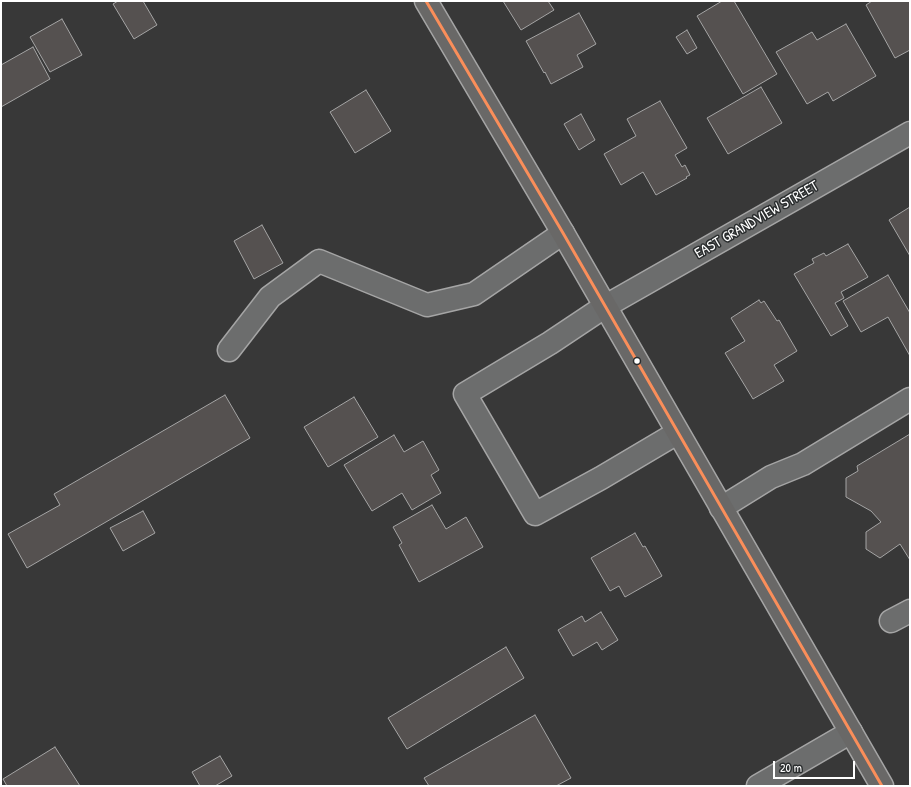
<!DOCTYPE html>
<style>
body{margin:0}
#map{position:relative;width:911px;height:787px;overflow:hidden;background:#383838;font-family:"Patrick Hand",sans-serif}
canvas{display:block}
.frame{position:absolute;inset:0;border:2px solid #fff;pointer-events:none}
.scale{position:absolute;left:773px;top:761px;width:82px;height:18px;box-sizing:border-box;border:2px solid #fff;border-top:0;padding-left:5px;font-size:12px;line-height:14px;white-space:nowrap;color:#fff;-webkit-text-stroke:3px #2a2d2e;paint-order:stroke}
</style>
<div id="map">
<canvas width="911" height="787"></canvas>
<div class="frame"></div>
<div class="scale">20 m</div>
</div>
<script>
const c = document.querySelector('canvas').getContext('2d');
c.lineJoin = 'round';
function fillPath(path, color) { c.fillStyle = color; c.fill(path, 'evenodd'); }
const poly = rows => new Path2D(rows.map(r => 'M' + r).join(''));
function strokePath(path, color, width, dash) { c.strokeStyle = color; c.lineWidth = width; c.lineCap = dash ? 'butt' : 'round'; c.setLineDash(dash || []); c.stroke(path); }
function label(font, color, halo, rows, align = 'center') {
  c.font = font + ' "Patrick Hand",sans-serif'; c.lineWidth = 3; c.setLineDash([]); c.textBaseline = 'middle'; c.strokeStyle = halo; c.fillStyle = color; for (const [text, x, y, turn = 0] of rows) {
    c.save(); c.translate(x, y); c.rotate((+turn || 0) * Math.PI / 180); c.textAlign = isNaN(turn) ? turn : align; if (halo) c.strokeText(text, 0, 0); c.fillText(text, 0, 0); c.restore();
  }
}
const building = poly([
 [118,1,143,1,157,25,134,39,113,4,118,1],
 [503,1,548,1,554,10,521,30,503,1],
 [722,1,734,1,777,74,743,94,697,16,722,1],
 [872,1,910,1,910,50,895,58,866,5,872,1],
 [579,13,596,44,577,55,583,67,551,84,545,72,544,73,526,41,579,13],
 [62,19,82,55,50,72,30,37,62,19],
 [846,24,876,76,833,101,828,92,807,104,776,52,812,32,817,40,846,24],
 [687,30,697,48,687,54,676,37,687,30],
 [33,47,50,79,1,107,1,65,33,47],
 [761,87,782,123,728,154,707,118,761,87],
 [366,90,391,131,355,153,330,112,366,90],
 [660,101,687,148,675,155,682,167,685,165,690,175,686,177,687,178,656,195,643,172,621,185,604,154,636,136,627,119,660,101],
 [581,114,595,140,579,150,564,124,581,114],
 [910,207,910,256,889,220,910,207],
 [262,225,283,263,254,279,234,241,262,225],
 [848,244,868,277,841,292,844,298,835,303,848,326,831,336,794,274,814,263,812,259,824,253,826,256,848,244],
 [888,275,910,313,910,356,888,317,861,332,843,301,888,275],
 [759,300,761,303,764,301,777,321,779,320,797,351,774,365,784,381,753,399,725,353,745,341,731,318,759,300],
 [225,395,250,438,27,568,8,534,60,505,54,494,225,395],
 [354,397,378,437,328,467,304,427,354,397],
 [910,434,910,560,900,544,880,558,866,549,866,532,881,522,871,511,846,497,846,478,858,471,857,466,910,434],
 [394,435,404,452,423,441,439,470,431,475,441,493,412,510,402,493,372,511,344,465,394,435],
 [432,505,446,529,466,517,483,547,419,582,399,545,402,543,393,527,432,505],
 [143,511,155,533,123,551,110,528,143,511],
 [635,533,643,547,645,546,662,576,625,597,619,586,610,591,591,558,635,533],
 [601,612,618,640,602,650,597,642,573,656,558,630,582,616,585,622,601,612],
 [506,647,524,678,407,749,388,718,506,647],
 [535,715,571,778,556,786,429,786,424,778,535,715],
 [55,747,80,786,7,786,3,779,55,747],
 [220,756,232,776,215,786,200,786,192,772,220,756]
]);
fillPath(building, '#555150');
strokePath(building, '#a5a5a5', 1);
const minor = poly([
 [229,350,270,297,319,261,427,305,474,294,563,233],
 [677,433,601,478,535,514,465,394,550,343,604,307,910,133],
 [721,508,771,477,803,464,910,399],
 [891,621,910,611],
 [758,786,851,732]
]);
const major = poly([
 [426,1,563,233,882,786]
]);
strokePath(minor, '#a5a5a5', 25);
strokePath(major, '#a5a5a5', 25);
strokePath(minor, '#6c6d6d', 22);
strokePath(major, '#696867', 22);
strokePath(poly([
 [426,1,563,233,882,786]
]), '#fa8e5a', 3);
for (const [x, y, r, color] of [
 [637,361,3.5,"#fff"]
]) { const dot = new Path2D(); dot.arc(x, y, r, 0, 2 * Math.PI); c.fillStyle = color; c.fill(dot); strokePath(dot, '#2a2d2e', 1.5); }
label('15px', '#fff', '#2a2d2e', [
 ["EAST GRANDVIEW STREET",757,220,-30]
]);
</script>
